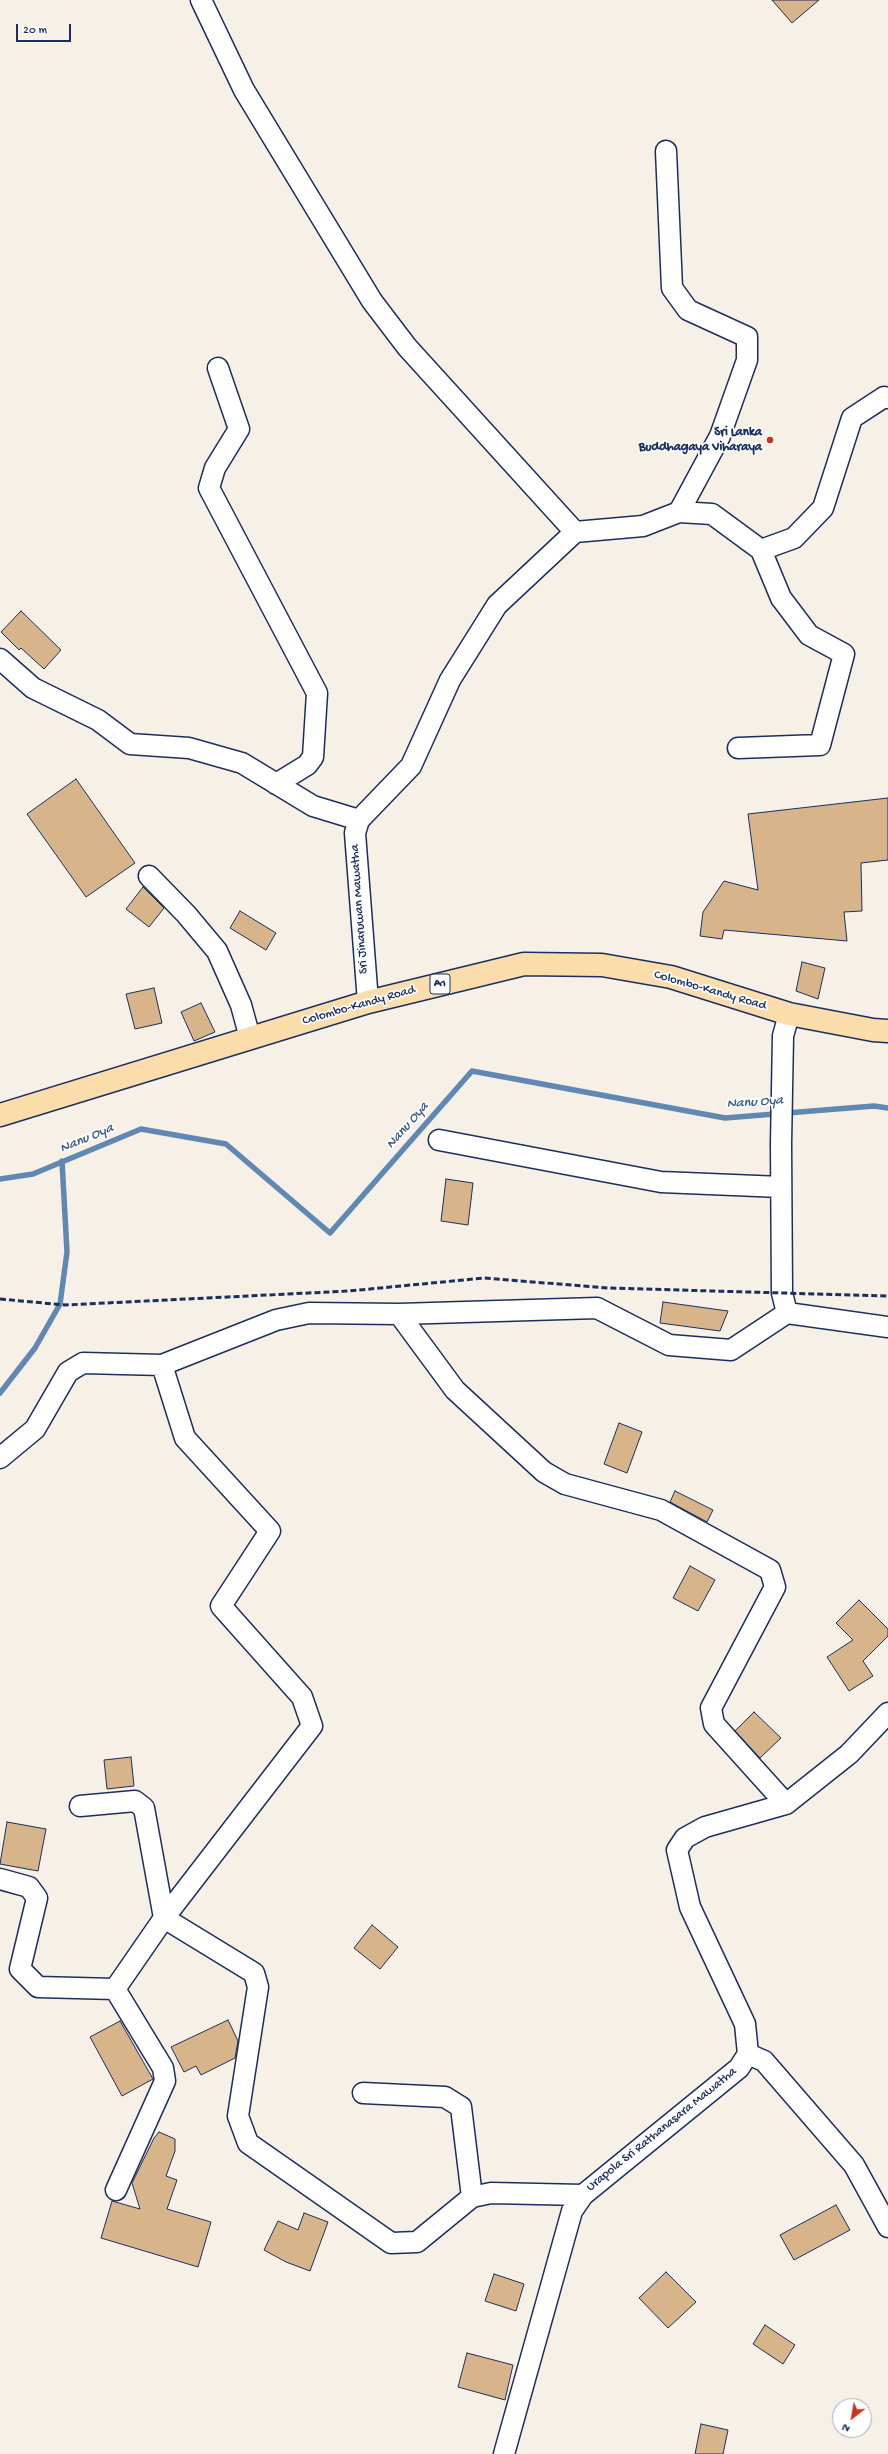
<!DOCTYPE html>
<style>
body{margin:0}
#map{position:relative;width:888px;height:2454px;overflow:hidden;background:#f7f0e7;font-family:"Gochi Hand",sans-serif}
canvas{display:block}
.north{position:absolute;left:832px;top:2398px;width:40px;height:40px;box-sizing:border-box;background:#fff;border:1px solid #a4acbf;border-radius:50%;rotate:211deg;font-size:11px;font-weight:700;line-height:16px;text-align:center;color:#1b2f5e}
.north::after{content:'';display:block;margin:auto;width:14px;height:18px;background:#c8321e;clip-path:polygon(50% 0,100% 100%,50% 72%,0 100%)}
.scale{position:absolute;left:16px;top:24px;width:55px;height:18px;box-sizing:border-box;border:2px solid #1b2f5e;border-top:0;padding-left:5px;font-size:12px;line-height:14px;white-space:nowrap;color:#1b2f5e;-webkit-text-stroke:3px #fff;paint-order:stroke}
</style>
<div id="map">
<canvas width="888" height="2454"></canvas>
<div class="north">N</div>
<div class="scale">20 m</div>
</div>
<script>
const c = document.querySelector('canvas').getContext('2d');
c.lineJoin = 'round';
const poly = rows => new Path2D(rows.map(r => 'M' + r).join(''));
function strokePath(path, color, width, dash) { c.strokeStyle = color; c.lineWidth = width; c.lineCap = dash ? 'butt' : 'round'; c.setLineDash(dash || []); c.stroke(path); }
function fillPath(path, color) { c.fillStyle = color; c.fill(path, 'evenodd'); }
function label(font, color, halo, rows, align = 'center') {
  c.font = font + ' "Gochi Hand",sans-serif'; c.lineWidth = 3.5; c.setLineDash([]); c.textBaseline = 'middle'; c.strokeStyle = halo; c.fillStyle = color; for (const [text, x, y, turn = 0] of rows) {
    c.save(); c.translate(x, y); c.rotate((+turn || 0) * Math.PI / 180); c.textAlign = isNaN(turn) ? turn : align; if (halo) c.strokeText(text, 0, 0); c.fillText(text, 0, 0); c.restore();
  }
}
strokePath(poly([
 [0,1179,33,1174,141,1129,226,1144,330,1233,472,1071,725,1118,874,1106,888,1108],
 [0,1393,35,1348,60,1304,67,1252,62,1161]
]), '#5f89b3', 5.5);
const building = poly([
 [772,0,819,0,792,23,772,0],
 [21,611,61,650,44,669,21,648,19,650,1,632,21,611],
 [76,779,135,863,86,897,27,814,76,779],
 [888,798,888,860,861,863,862,911,844,912,847,941,724,930,722,939,700,936,703,912,724,881,758,890,748,814,888,798],
 [143,887,164,908,149,927,126,909,143,887],
 [240,911,276,933,266,950,230,928,240,911],
 [802,962,825,968,818,999,796,991,802,962],
 [154,988,162,1023,135,1029,126,994,154,988],
 [201,1003,215,1032,194,1041,181,1012,201,1003],
 [446,1179,473,1183,468,1225,441,1221,446,1179],
 [663,1302,728,1311,720,1331,660,1323,663,1302],
 [619,1423,642,1432,627,1473,604,1464,619,1423],
 [675,1491,713,1510,707,1522,670,1502,675,1491],
 [690,1566,715,1580,698,1611,673,1598,690,1566],
 [859,1600,888,1629,888,1636,863,1661,873,1676,849,1691,827,1657,853,1640,836,1623,859,1600],
 [754,1712,781,1738,760,1758,735,1731,754,1712],
 [131,1757,134,1786,107,1789,104,1760,131,1757],
 [7,1822,46,1829,38,1871,0,1864,7,1822],
 [372,1925,398,1947,380,1969,354,1948,372,1925],
 [228,2020,238,2041,235,2058,201,2075,196,2066,184,2072,171,2047,228,2020],
 [120,2021,153,2079,122,2096,90,2037,120,2021],
 [159,2132,175,2139,175,2151,166,2176,177,2180,167,2209,211,2222,198,2267,101,2238,112,2201,140,2209,132,2183,154,2138,159,2132],
 [836,2205,850,2230,794,2260,780,2235,836,2205],
 [304,2213,328,2222,310,2271,286,2262,264,2250,278,2221,298,2230,304,2213],
 [666,2272,696,2302,668,2328,639,2298,666,2272],
 [494,2274,524,2284,516,2311,485,2301,494,2274],
 [765,2325,795,2345,783,2364,753,2344,765,2325],
 [467,2353,513,2365,505,2400,458,2387,467,2353],
 [701,2424,728,2430,723,2454,695,2454,701,2424]
]);
fillPath(building, '#d7b489');
strokePath(building, '#1b2f5e', 1);
const minor = poly([
 [201,0,244,90,372,301,407,347,575,532],
 [218,368,239,429,215,468,209,488,317,693,313,757,307,765,276,784],
 [679,512,712,514,761,550,781,598,809,635,844,654,820,745,738,748],
 [761,550,794,538,823,508,852,418,884,397,888,398],
 [0,659,33,688,98,720,130,744,189,748,242,763,313,806,359,820],
 [149,876,186,914,217,951,241,1005,250,1038],
 [368,1002,355,833,359,820,411,766,450,680,497,605,575,532,643,526,679,512,720,436,747,360,747,337,688,310,672,288,666,151],
 [789,1014,783,1036,781,1144,782,1293,787,1313,888,1327],
 [439,1140,661,1182,781,1187],
 [399,1314,455,1390,544,1472,565,1484,661,1510,770,1570,775,1587,711,1708,714,1724,786,1804],
 [0,1458,35,1429,68,1372,83,1363,162,1365,276,1320,309,1313,399,1314,597,1308,669,1345,731,1350,787,1313],
 [80,1806,135,1801,144,1808,164,1918,254,1973,258,1987,238,2116,248,2143,391,2243,417,2242,472,2197,491,2193,583,2195],
 [0,1879,29,1887,37,1898,20,1969,38,1987,115,1989],
 [748,2054,764,2061,854,2165,888,2227],
 [363,2093,445,2097,461,2107,472,2197],
 [116,2190,165,2081,163,2068,115,1989,164,1918,312,1726,302,1697,221,1606,270,1531,185,1438,162,1365],
 [504,2454,572,2211,583,2195,739,2068,748,2054,745,2024,690,1907,677,1850,685,1838,705,1827,786,1804,849,1754,888,1713]
]);
const highway = poly([
 [0,1115,368,1002,524,964,602,965,671,977,789,1014,873,1030,888,1031]
]);
strokePath(minor, '#1b2f5e', 23);
strokePath(highway, '#1b2f5e', 25);
strokePath(minor, '#fff', 20);
strokePath(highway, '#fbddab', 22);
strokePath(poly([
 [0,1299,65,1305,349,1291,484,1278,608,1288,888,1296]
]), '#1b2f5e', 3, [6, 3]);
for (const [x, y, r, color] of [
 [770,440,4,"#c8321e"]
]) { const dot = new Path2D(); dot.arc(x, y, r, 0, 2 * Math.PI); c.fillStyle = color; c.fill(dot); strokePath(dot, '#fff', 1.5); }
for (const [x, y, w] of [
 [440,984,20]
]) { const box = new Path2D(); box.roundRect(x - w / 2, y - 10, w, 20, 3); c.fillStyle = '#fff'; c.fill(box); strokePath(box, '#1b2f5e', 1); }
label('bold 12px', '#1b2f5e', null, [
 ["A1",440,984]
]);
label('bold 13px', '#1b2f5e', '#fff', [
 ["Sri Lanka",762,433],
 ["Buddhagaya Viharaya",762,448]
], 'right');
label('13px', '#1b2f5e', '#fff', [
 ["Sri Jinaruwan Mawatha",360,909,-94],
 ["Colombo-Kandy Road",710,991,16],
 ["Colombo-Kandy Road",359,1006,-16],
 ["Urapola Sri Rathanasara Mawatha",662,2130,-39]
]);
label('italic 14px', '#3d5c88', '#fff', [
 ["Nanu Oya",755,1103,-4],
 ["Nanu Oya",408,1126,-49],
 ["Nanu Oya",87,1139,-23]
]);
</script>
